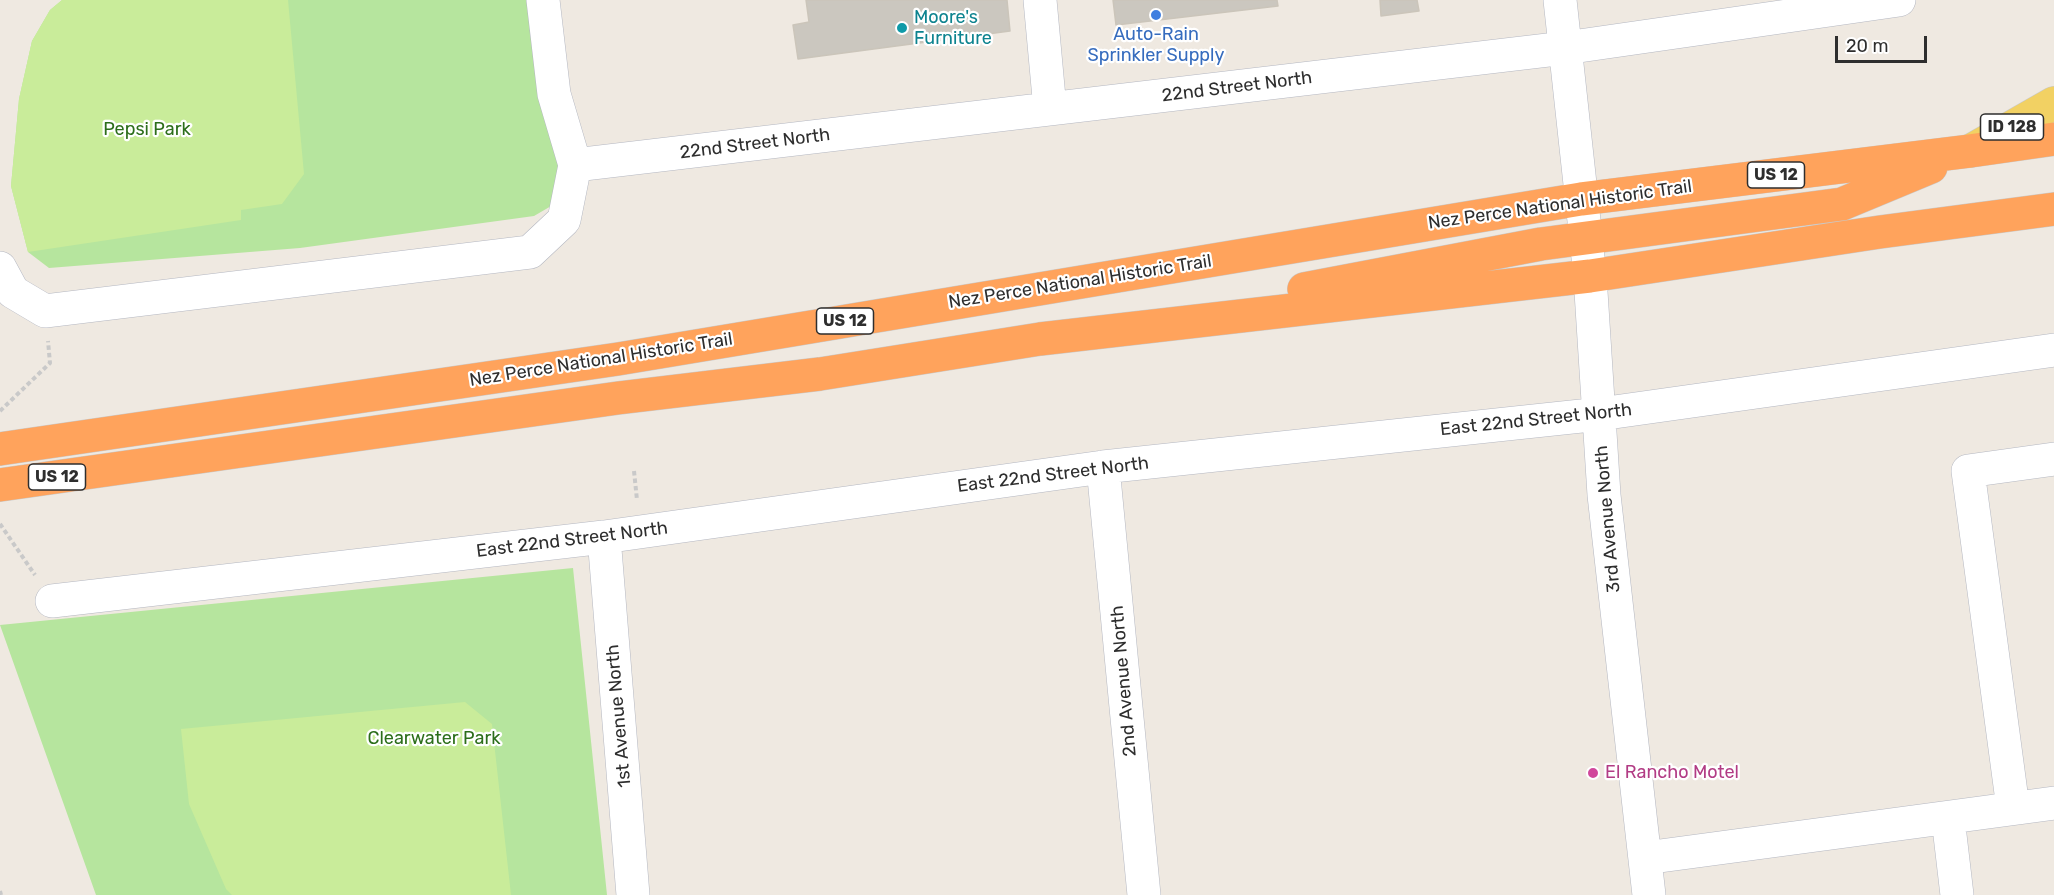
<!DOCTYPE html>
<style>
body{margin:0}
#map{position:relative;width:2054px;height:895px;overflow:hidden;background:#efe9e1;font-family:Rubik,sans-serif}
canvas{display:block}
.scale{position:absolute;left:1835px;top:36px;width:92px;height:27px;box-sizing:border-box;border:3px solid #2e2e2e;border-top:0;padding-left:8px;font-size:18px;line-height:21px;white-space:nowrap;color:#2e2e2e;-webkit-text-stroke:4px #fff;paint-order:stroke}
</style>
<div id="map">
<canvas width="2054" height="895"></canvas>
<div class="scale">20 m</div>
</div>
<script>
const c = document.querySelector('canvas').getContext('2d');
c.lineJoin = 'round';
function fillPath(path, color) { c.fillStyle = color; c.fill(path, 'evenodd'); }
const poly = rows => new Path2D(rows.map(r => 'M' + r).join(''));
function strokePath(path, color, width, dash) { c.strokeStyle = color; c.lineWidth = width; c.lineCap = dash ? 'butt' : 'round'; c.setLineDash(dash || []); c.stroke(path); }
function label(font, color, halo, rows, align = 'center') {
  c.font = font + ' Rubik,sans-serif'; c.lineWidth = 4.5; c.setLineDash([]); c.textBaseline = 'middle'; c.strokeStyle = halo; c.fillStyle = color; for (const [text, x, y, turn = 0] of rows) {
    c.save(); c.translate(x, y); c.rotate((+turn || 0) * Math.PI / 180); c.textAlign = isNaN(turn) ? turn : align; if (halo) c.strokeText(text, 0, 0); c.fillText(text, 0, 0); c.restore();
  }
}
fillPath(poly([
 [62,0,545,0,559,113,558,202,534,216,300,248,49,268,28,252,11,186,19,99,32,41,50,10],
 [573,568,607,895,96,895,0,625]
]), '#b6e59e');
fillPath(poly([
 [62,0,288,0,304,174,282,204,241,210,241,220,28,252,11,186,19,99,32,41,50,10],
 [465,702,492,724,511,895,232,895,226,889,189,804,181,729]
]), '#c9ec9a');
const building = poly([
 [806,0,1007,0,1010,31,798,59,793,25,809,22,806,0],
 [1113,0,1277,0,1278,6,1116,25,1113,0],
 [1380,0,1417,0,1419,11,1381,16,1380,0]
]);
fillPath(building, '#cbc7bf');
strokePath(building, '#cbc5ba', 1.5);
const minor = poly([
 [1040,0,1050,109],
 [1560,0,1590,276,1604,495,1649,895],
 [575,165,1565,48,1899,0],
 [0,268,13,292,45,311,530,252,564,220,575,165,554,94,543,0],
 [1103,467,1144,895],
 [604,537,633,895],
 [52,601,604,537,1103,467,1600,414,2054,350],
 [2013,808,1968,471,2054,459],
 [1948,818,1957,895],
 [1645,858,2054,803]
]);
const major = poly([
 [1970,151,2054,103]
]);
const highway = poly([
 [1304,289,1541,244,1842,204,1931,167],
 [0,449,618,359,1581,199,1970,151,2054,139],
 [0,485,618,398,820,374,1040,339,1590,276,1880,232,2054,209]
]);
strokePath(minor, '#b4b7c1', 34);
strokePath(major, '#c9c9c9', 34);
strokePath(highway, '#c9c9c9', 34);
strokePath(poly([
 [0,411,50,363,48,341],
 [634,471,637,500],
 [0,524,35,575],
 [0,891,1,895]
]), '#c9c9c9', 4, [4.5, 3]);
strokePath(minor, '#fff', 33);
strokePath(major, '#f2d163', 33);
strokePath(highway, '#ffa35c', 33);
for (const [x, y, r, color] of [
 [1156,15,6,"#3f7fe0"],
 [902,28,6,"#0f9aa8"],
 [1593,773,6,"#d1479c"]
]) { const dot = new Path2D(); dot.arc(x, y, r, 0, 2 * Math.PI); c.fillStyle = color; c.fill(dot); strokePath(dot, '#fff', 2); }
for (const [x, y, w] of [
 [2012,127,63],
 [1776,175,57],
 [845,321,57],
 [57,477,57]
]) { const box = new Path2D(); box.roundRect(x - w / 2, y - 13, w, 26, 4.5); c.fillStyle = '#fff'; c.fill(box); strokePath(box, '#2e2e2e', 1.5); }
label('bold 16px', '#2e2e2e', null, [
 ["ID 128",2012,127],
 ["US 12",1776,175],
 ["US 12",845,321],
 ["US 12",57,477]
]);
label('18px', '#0d838f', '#fff', [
 ["Moore's",914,18],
 ["Furniture",914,39]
], 'left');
label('18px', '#366cbe', '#fff', [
 ["Auto-Rain",1156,35],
 ["Sprinkler Supply",1156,56]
]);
label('18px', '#2e2e2e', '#fff', [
 ["22nd Street North",1237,87,-7],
 ["22nd Street North",755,144,-7],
 ["Nez Perce National Historic Trail",1560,205,-8],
 ["Nez Perce National Historic Trail",1080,282,-9],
 ["Nez Perce National Historic Trail",601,360,-9],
 ["East 22nd Street North",1536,420,-6],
 ["East 22nd Street North",1053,475,-7],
 ["3rd Avenue North",1608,519,-95],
 ["East 22nd Street North",572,540,-7],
 ["2nd Avenue North",1124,681,-95],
 ["1st Avenue North",619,716,-95]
]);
label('18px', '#2c6e1b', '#fff', [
 ["Pepsi Park",147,130],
 ["Clearwater Park",434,739]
]);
label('18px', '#b23c85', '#fff', [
 ["El Rancho Motel",1605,773]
], 'left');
</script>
